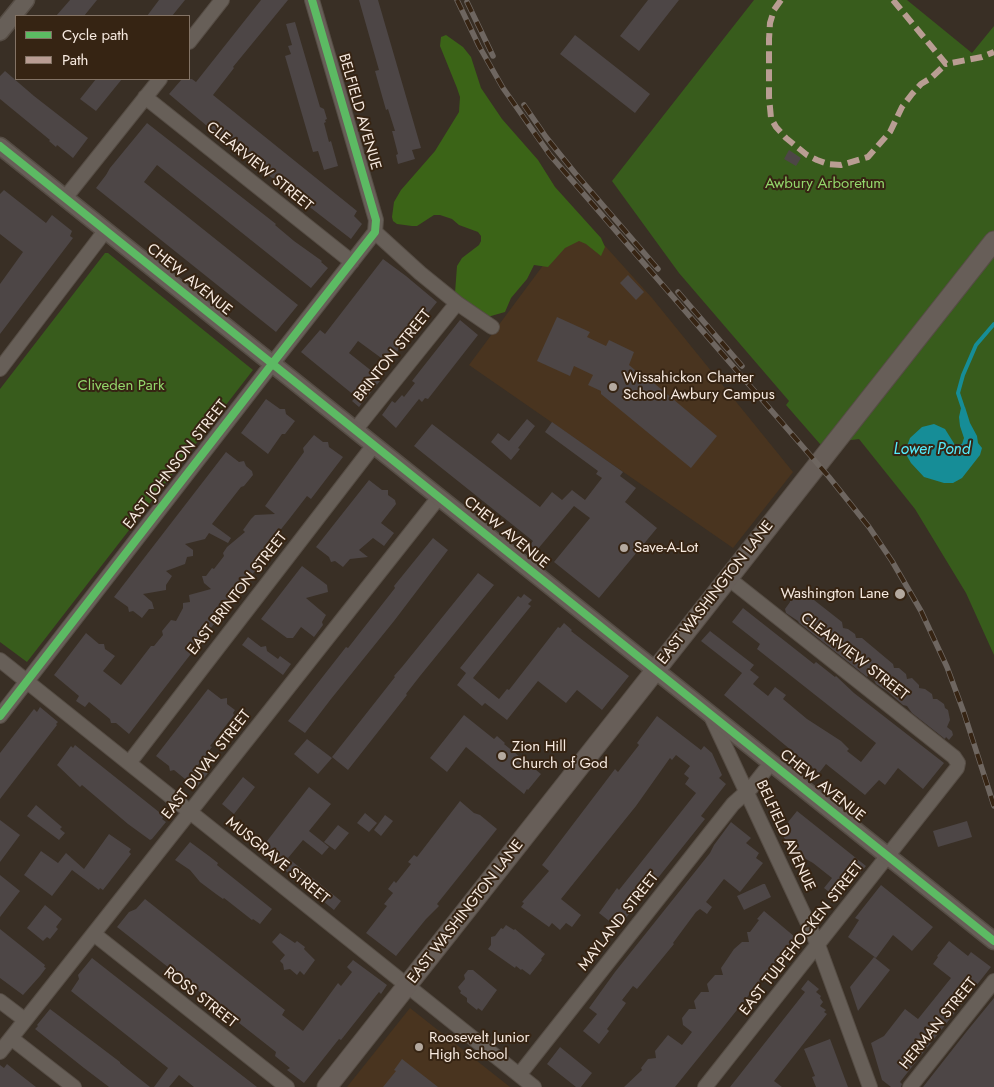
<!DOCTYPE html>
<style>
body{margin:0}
#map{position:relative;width:994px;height:1087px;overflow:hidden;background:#392f25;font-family:Jost,sans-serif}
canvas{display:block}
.legend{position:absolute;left:15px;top:15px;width:175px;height:65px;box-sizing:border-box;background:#362413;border:1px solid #837365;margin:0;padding:6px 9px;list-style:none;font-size:15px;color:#f7eae0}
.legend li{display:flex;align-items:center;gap:10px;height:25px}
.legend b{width:25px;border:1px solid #837365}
</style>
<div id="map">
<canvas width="994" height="1087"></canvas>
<ul class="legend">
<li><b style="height:6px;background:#5cba63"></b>Cycle path</li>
<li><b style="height:6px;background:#b99d93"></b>Path</li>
</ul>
</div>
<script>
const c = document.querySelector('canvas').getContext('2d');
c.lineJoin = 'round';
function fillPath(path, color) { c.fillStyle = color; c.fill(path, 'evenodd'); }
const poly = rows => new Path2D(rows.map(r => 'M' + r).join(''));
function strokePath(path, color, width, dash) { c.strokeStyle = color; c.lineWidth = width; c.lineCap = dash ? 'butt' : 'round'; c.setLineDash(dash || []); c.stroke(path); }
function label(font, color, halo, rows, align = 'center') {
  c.font = font + ' Jost,sans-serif'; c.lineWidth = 4; c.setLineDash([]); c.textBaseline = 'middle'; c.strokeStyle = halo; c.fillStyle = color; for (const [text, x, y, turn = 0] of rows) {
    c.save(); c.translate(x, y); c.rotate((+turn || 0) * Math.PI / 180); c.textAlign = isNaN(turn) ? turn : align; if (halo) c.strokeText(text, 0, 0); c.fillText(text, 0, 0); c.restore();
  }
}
fillPath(poly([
 [579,217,652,298,793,472,733,548,469,365],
 [410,1008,510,1087,347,1087]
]), '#49341f');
fillPath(poly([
 [754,0,907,0,972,53,994,26,994,655,966,593,915,509,859,439,820,444,786,405,789,401,679,273,612,181],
 [105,253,108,253,253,370,27,662,0,642,0,389]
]), '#385c1c');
fillPath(poly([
 [446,35,463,47,471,57,481,88,502,119,538,160,555,187,601,238,605,247,601,256,586,244,579,241,565,248,548,267,534,265,527,279,511,298,505,312,491,316,486,316,460,301,455,293,457,266,462,258,479,245,481,241,481,236,478,232,459,225,452,219,440,215,434,215,417,226,412,226,397,224,393,221,392,217,394,202,401,190,435,151,459,112,460,97,457,88,440,46,441,37]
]), '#3b6417');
fillPath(poly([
 [965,407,970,423,977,436,978,443,982,448,980,455,962,478,953,483,944,483,924,477,911,463,907,456,907,446,910,438,922,427,934,424,945,429,955,445,962,444,964,438,960,426,959,417,961,408]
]), '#168d97');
strokePath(poly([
 [963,408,958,393,963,375,976,345,994,324]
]), '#168d97', 4);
fillPath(poly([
 [70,0,97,0,84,16,56,16],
 [159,0,185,0,172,16,147,16],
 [261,0,288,0,233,67,234,68,213,95,357,211,354,216,362,224,351,239,245,157,246,156,207,126,169,94,182,79,192,79,196,82],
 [359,0,378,0,421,148,412,150,415,159,398,164,396,155,398,154,392,131,395,131,388,109,386,110,375,71,379,70],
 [648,0,679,0,639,51,620,36],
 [295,22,320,107,324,109,327,119,325,120,326,122,324,123,329,142,331,141,338,166,324,170,318,151,313,152,285,56,291,54,288,46,292,45,286,24],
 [575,35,650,94,635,113,560,54],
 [5,71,34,96,88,138,73,158,57,145,56,147,49,141,50,140,0,99,0,76],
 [96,79,122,79,96,111,80,99],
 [147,123,276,224,275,225,294,241,322,261,321,262,328,268,311,288,157,165,144,182,298,305,276,332,96,188,106,175,110,168],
 [789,150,801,158,796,166,784,159],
 [4,190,46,223,52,215,72,231,70,236,73,238,0,334,0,284,23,252,0,234,0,194],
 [383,259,406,276,437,302,388,363,358,341,349,353,378,376,376,378,380,381,359,407,352,401,356,397,355,396,301,352,320,330,325,334],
 [628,275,644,292,636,300,620,283],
 [557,317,590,332,587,337,606,346,609,340,634,352,629,365,641,375,642,373,717,436,691,468,601,394,601,391,588,385,593,375,574,366,570,376,537,361],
 [460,320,478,335,428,399,425,398,422,402,419,399,396,428,382,415,392,401,395,403,402,395,404,397,415,383,412,381,419,372],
 [266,399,280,409,285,409,286,414,295,421,285,434,282,434,268,454,241,433],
 [527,419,535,426,518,448,520,449,511,460,491,442,498,433,509,441],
 [552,422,623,472,620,476,636,488,625,502,657,528,599,598,554,562,590,518,574,506,537,550,530,545,533,541,414,446,432,424,540,507,552,492,562,500,572,490,585,500,602,478,596,474,598,471,545,432],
 [314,435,323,442,328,442,329,447,343,457,311,499,307,496,290,518,278,533,282,536,129,734,116,723,111,723,110,719,89,702,85,707,76,701,79,696,54,675,86,633,99,644,104,644,105,649,115,656,103,671,121,685,151,646,154,646,163,635,162,631,171,620,176,621,183,608,183,603,190,602,189,595,211,589,204,583,202,576,206,576,212,568,214,569,224,556,223,553,227,547,245,532,243,530,251,519,255,515,275,514,265,506,304,452,303,448],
 [226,452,239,462,244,461,246,466,252,471,253,475,244,486,241,487,212,524,231,538,228,543,209,533,205,539,185,544,193,550,193,556,187,557,185,564,166,571,172,576,166,585,166,590,143,594,152,602,154,609,149,609,142,618,133,611,129,612,128,607,114,597],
 [369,480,382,490,388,490,388,495,395,500,396,504,381,523,394,533,384,546,373,538,359,550,368,557,350,559,343,567,335,561,331,562,329,557,316,547],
 [433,538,448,550,394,621,331,699,305,733,288,721,346,647,348,648,362,630,395,588,394,586],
 [302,566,327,585,328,592,306,598,326,615,322,622,323,625,314,637,301,627,293,638,287,638,261,619],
 [478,573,494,585,420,676,406,694,407,695,348,770,332,757,395,677,394,676,402,667],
 [524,594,532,600,528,604,531,606,473,678,499,699,507,689,509,690,558,627,560,628,564,623,572,630,571,631,629,676,602,710,577,690,566,703,538,681,507,720,485,703,482,706,457,685,466,673,460,668,518,596,521,598],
 [797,594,805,600,808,597,814,600,842,622,843,628,848,629,855,634,856,638,862,638,893,664,894,668,899,668,906,674,907,679,912,678,919,685,919,688,925,689,932,694,933,699,937,699,944,704,945,708,948,710,950,720,947,727,952,731,953,735,949,740,946,737,945,739,912,713,907,706,903,705,887,691,876,684,870,672,867,677,799,623,798,621,786,613,785,609,790,602,790,597,794,597],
 [743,608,814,664,816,662,835,677,836,676,854,693,944,763,923,789,898,768,885,785,879,780,865,795,826,764,819,773,724,695,742,673,701,641,710,631,754,665,750,670,759,677,753,684,768,696,775,687,786,695,783,699,807,719,841,741,849,749,847,751,861,762,876,743,757,649,760,644,732,622],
 [248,637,261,647,266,646,267,651,278,659,280,656,291,664,283,675,242,645],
 [208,689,221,699,227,698,227,704,235,710,233,713,234,715,210,746,212,747,198,765,208,773,196,788,174,770,170,771,169,766,156,756],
 [40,707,58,722,56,724,57,725,0,799,0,753,34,709,37,712],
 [464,715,494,739,497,736,505,743,504,744,541,774,528,790,527,789,524,794,466,747,447,772,430,758],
 [657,716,701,750,704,746,712,753,722,775,719,778,726,784,701,816,705,819,618,928,599,913,617,888,619,890,696,793,685,784,689,778,684,774,690,766,676,755,672,760,670,758,636,806,561,899,581,915,572,927,566,923,560,930,552,923,549,927,521,907,524,903,522,902,549,871,542,865,615,769,618,772,639,745,637,743],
 [307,739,332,758,318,774,294,754],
 [75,745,164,816,162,819,166,822,152,839,150,840,128,824,82,785,80,787,57,765,71,746,73,748],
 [243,777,255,787,234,814,222,804],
 [309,787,331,804,309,831,329,847,322,855,303,840,288,858,341,901,334,910,260,850],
 [460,801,474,813,480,815,497,829,437,904,439,906,426,919,396,956,366,933,387,906,384,904,393,893,388,889,394,881,396,883,411,864,408,862,414,855,417,857],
 [36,805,62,827,60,829,65,833,59,840,27,816],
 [797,811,866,866,838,899,824,888,832,878,813,863,799,855,800,853,785,839,780,832],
 [365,813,377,823,369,832,357,823],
 [385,815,393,821,381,836,374,830],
 [0,820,20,835,0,862],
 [967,821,972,837,938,847,933,831],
 [731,822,751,838,746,843,759,853,756,858,763,863,740,892,724,879,706,902,712,907,707,914,700,909,696,912,673,943,674,944,637,989,633,986,622,1000,626,1003,624,1006,607,1029,609,1031,599,1044,583,1031,597,1014,589,1008,615,972,710,853,714,845],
 [338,825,349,833,335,850,324,842],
 [109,834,131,849,129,852,131,854,103,890,100,888,99,890,72,870,52,896,24,875,41,851,58,863,66,853,84,869],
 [190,842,209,856,218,863,217,865,272,909,260,924,253,919,252,920,224,898,223,899,216,894,200,882,190,870,175,860],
 [0,875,20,891,0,917],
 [763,884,765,884,771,897,744,910,737,896],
 [881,885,933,927,912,951,893,935,876,958,848,937,859,920,855,918],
 [145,899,285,1010,282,1015,303,1031,338,983,341,986,352,972,347,967,353,960,387,985,381,994,379,992,341,1040,339,1039,304,1083,287,1070,290,1068,275,1056,276,1052,117,927,129,912,136,909],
 [45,905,62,919,56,927,58,929,50,939,47,937,43,941,27,928],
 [764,911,795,937,721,1030,675,1087,624,1087,642,1070,641,1068,648,1059,656,1058,655,1051,668,1035,682,1045,692,1032,683,1025,682,1018,689,1009,696,1009,694,1001,701,992,709,992,707,984,715,975,723,975,721,968,734,949,742,942,749,942,747,932,750,932,759,920,757,919],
 [506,925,514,930,515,929,545,954,541,959,542,960,530,975,522,969,521,970,516,966,515,968,488,949,491,945,491,937,495,936,501,928,503,929],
 [0,929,45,965,44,967,46,968,40,976,23,995,0,978],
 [280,933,295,943,297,941,305,947,304,949,315,960,304,975,300,971,297,975,290,969,284,970,283,964,280,961,285,955,272,942],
 [949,941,968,956,971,952,991,967,900,1082,902,1084,901,1087,891,1087,882,1080,871,1043,884,1036,905,1009,918,1019,951,978,933,964,938,957,937,956],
 [874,957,890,970,858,1011,850,987],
 [92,958,217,1056,257,1087,194,1087,179,1075,169,1087,154,1087,168,1068,71,991,79,979,78,975],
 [468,970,473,970,497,990,482,1011,478,1008,477,1010,467,1002,467,998,460,993,461,991,459,989,458,987,465,979,464,975],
 [808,980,819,989,816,992,821,996,820,998,823,1002,820,1006,826,1010,824,1012,827,1014,774,1081,782,1087,730,1087,805,992,801,989],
 [994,998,994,1087,923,1087,967,1031],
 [50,1009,120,1062,120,1063,150,1087,109,1087,84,1068,35,1029,38,1026,37,1025],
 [830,1039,848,1087,816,1087,812,1077,815,1076,804,1049],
 [560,1047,592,1073,581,1087,576,1087,547,1064],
 [402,1059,438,1087,383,1087,396,1071,394,1070],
 [7,1064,18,1073,36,1087,0,1087,0,1065,4,1068]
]), '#4d4646');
const minor = poly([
 [189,42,222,0],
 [145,97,352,262],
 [65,198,160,79],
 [375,232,420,273,457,303,492,327],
 [0,369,105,231],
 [355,430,457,303],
 [0,660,534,1087],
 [710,714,818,945,870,1087],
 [0,716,272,364,375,232,376,220,312,0],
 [129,763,374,445],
 [94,934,287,1087],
 [0,1001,25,1020],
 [11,1038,74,1087],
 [0,1052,439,497],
 [519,1075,733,804,752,787,771,763],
 [705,1087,957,768,958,763,954,757,728,578],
 [910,1087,994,981]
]);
const tertiary = poly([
 [0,32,26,0],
 [0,146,994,941]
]);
const secondary = poly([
 [327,1087,994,241]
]);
strokePath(minor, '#564d45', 16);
strokePath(tertiary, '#564d45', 19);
strokePath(secondary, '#564d45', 21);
strokePath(minor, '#675f58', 14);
strokePath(tertiary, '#675f58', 16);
strokePath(secondary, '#675e58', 19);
const rail = poly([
 [457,0,479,46,503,88,550,155,829,477,869,527,892,561,921,611,947,667,964,713,994,806],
 [467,2,493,56],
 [524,105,546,137,575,173,658,269],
 [678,292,742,366]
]);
strokePath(rail, '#6e6660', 5.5);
strokePath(rail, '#362413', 4, [11]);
strokePath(poly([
 [781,0,774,10,770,23,769,39,769,97,771,118,776,127,786,138,807,155,817,160,828,164,841,165,868,157,890,132,902,107,912,94,921,84,931,78,946,64],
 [893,0,946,64,982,57,994,52]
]), '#b99d93', 6, [12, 6]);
strokePath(poly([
 [0,146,994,941],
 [0,716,272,364,375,232,376,220,312,0]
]), '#5cba63', 8);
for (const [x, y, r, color] of [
 [613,387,5,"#b4a99f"],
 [624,548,5,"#b4a99f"],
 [900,594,6,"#b4a99f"],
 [502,756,5,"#b4a99f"],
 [419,1047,5,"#b4a99f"]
]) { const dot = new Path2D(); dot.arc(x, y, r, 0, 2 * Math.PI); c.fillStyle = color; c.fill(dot); strokePath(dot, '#362413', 2); }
label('15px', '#f7eae0', '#362413', [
 ["BELFIELD AVENUE",359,112,74],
 ["CLEARVIEW STREET",259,167,39],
 ["CHEW AVENUE",189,280,39],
 ["BRINTON STREET",393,356,-51],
 ["EAST JOHNSON STREET",176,465,-52],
 ["CHEW AVENUE",506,533,39],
 ["EAST WASHINGTON LANE",716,593,-52],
 ["EAST BRINTON STREET",238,594,-52],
 ["CLEARVIEW STREET",854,657,38],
 ["EAST DUVAL STREET",207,765,-52],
 ["CHEW AVENUE",822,786,39],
 ["BELFIELD AVENUE",785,836,65],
 ["MUSGRAVE STREET",277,861,39],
 ["EAST WASHINGTON LANE",466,912,-52],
 ["MAYLAND STREET",619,922,-52],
 ["EAST TULPEHOCKEN STREET",802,939,-52],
 ["ROSS STREET",200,998,38],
 ["HERMAN STREET",939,1024,-51]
]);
label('15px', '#93d76b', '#362413', [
 ["Awbury Arboretum",825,184],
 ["Cliveden Park",121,386]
]);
label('15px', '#f7eae0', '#362413', [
 ["Wissahickon Charter",623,378],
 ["School Awbury Campus",623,395],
 ["Save-A-Lot",634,548],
 ["Washington Lane",889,594,"right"],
 ["Zion Hill",512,747],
 ["Church of God",512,764],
 ["Roosevelt Junior",429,1038],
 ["High School",429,1055]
], 'left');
label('italic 16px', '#55ebfb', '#362413', [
 ["Lower Pond",932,450]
]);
</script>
